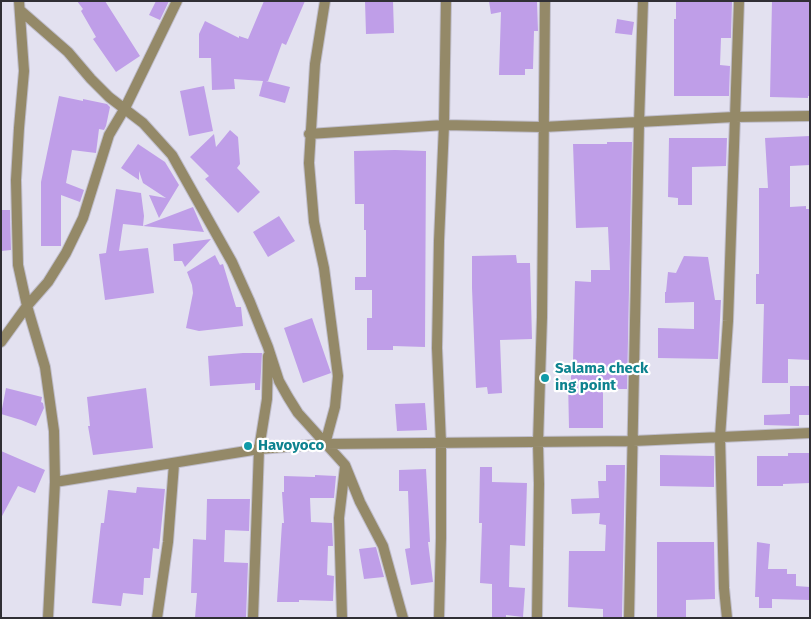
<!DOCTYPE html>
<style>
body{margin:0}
#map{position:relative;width:811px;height:619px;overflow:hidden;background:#e3e1f0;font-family:"Fira Sans",sans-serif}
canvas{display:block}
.frame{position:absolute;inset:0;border:2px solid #302f35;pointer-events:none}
</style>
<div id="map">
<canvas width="811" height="619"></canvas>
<div class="frame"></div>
</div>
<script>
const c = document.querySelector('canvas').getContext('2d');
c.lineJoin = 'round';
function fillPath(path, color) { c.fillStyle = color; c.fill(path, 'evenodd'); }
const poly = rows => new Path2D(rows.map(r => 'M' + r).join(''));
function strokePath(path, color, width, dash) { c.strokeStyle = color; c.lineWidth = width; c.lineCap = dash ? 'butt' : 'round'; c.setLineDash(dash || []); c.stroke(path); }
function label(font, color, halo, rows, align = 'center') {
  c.font = font + ' "Fira Sans",sans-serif'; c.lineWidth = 4.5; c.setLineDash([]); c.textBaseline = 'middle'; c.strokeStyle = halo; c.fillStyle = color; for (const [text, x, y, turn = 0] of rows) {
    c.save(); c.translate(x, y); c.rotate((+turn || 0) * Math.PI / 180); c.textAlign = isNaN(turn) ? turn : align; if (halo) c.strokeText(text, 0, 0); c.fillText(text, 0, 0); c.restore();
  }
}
fillPath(poly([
 [77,1,105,1,140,56,116,72,93,39,96,37,81,11,83,9],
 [156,1,169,1,160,20,149,15],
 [264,1,305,1,286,45,282,43,268,81,266,81,290,87,285,103,259,96,263,81,234,79,235,89,212,90,211,58,199,58,199,34,205,21,239,38,239,36,248,39],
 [365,1,393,1,394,33,366,34],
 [489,1,537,1,538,31,534,31,533,69,525,69,525,75,499,75,501,12,491,14],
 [676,1,732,1,731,38,721,38,720,65,730,66,729,96,674,96,674,19,676,19],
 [772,1,810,2,810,96,808,96,808,98,770,97],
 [617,19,634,22,632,35,615,33],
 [204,86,213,131,189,136,180,91],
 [59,96,83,101,83,99,107,104,110,107,106,126,104,130,99,129,96,153,72,150,66,183,84,190,80,202,61,195,61,246,41,246,41,182],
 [230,130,238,137,240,164,237,168,260,192,238,213,205,179,209,176,190,157,214,134,216,147],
 [810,136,810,165,790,166,790,207,806,206,806,209,810,209,810,360,788,359,788,383,762,383,764,304,756,304,756,274,759,274,759,188,768,188,765,138],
 [669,138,727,138,726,166,692,167,692,205,678,205,678,198,668,197],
 [607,142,632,142,627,389,603,389,603,428,569,428,568,380,571,380,571,361,573,361,575,281,591,282,591,270,610,270,608,227,576,228,573,144,607,144],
 [138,144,165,162,179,185,159,218,149,195,166,198,143,183,139,171,139,180,121,168],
 [395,150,426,151,425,347,393,346,393,350,367,350,367,318,372,318,372,290,355,290,355,277,366,277,366,230,364,230,364,204,355,204,354,151],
 [116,189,141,193,144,216,143,226,123,224,119,251,148,248,154,293,105,300,99,254,106,253],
 [193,207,204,232,143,226],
 [1,210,10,210,11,250,1,251],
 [279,216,295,241,268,257,253,232],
 [211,239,185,267,182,261,174,261,173,244],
 [215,255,220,265,223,264,236,307,241,307,243,326,199,331,186,328,193,293,192,285,187,272],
 [516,255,517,263,530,263,532,339,500,340,502,393,488,394,487,387,476,388,472,288,472,256],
 [684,256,708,257,715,300,721,300,718,359,658,358,658,328,694,329,694,302,665,303,665,292,666,292,668,272,676,273],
 [312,318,331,373,303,383,284,328],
 [243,353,262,353,260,390,255,390,255,383,210,386,208,356],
 [790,386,810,386,810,415,799,415,799,426,764,425,764,415,790,414],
 [6,388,42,397,41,402,43,403,44,408,36,426,21,420,1,414],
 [146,388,153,448,93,455,88,426,90,426,87,397],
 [425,403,427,430,397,431,395,404],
 [1,451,45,470,35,493,18,486,1,518],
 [788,453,810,453,810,483,783,484,783,486,757,486,757,456,788,456],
 [660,455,714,456,714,487,660,486],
 [606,465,625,465,622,618,603,618,603,609,568,607,569,551,605,551,606,525,599,524,600,513,572,514,571,499,599,498,598,481,606,481],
 [480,467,492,467,492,482,527,483,525,546,510,545,509,587,525,588,523,617,506,615,506,618,492,618,492,584,480,583,482,523,479,523],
 [426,469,430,542,428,542,433,582,411,585,405,549,410,548,408,491,399,491,399,470],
 [315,475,336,476,334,498,310,498,311,522,332,523,333,546,328,546,327,575,334,576,333,601,299,600,299,602,277,602,282,523,284,523,282,492,284,492,284,476,315,477],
 [137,487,165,489,159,549,153,548,150,578,144,578,143,595,123,593,121,606,92,603,101,523,104,523,108,490,136,493],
 [207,499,250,499,249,531,225,530,224,562,248,563,246,618,195,618,197,593,191,593,193,539,206,540],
 [657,542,714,542,715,599,686,600,686,618,657,618],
 [757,542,770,544,768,569,787,569,787,574,796,574,796,586,810,587,810,600,772,599,772,608,759,608,759,597,755,597],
 [376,547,384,577,364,579,359,549]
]), '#bf9ee8');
const street = poly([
 [19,1,24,71,19,128,16,180,18,265,27,306,45,367,54,431,55,482,48,618],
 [21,11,68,52,91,79,109,97,143,123,172,155,232,262,250,302,268,347,279,381,288,397,298,413,345,465,360,502,383,546,403,618],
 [309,134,444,125,543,127,734,117,810,116],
 [1,342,27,306,48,282,66,253,83,218,109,135,125,108,177,1],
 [325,444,335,407,338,376,324,268,314,222,309,163,315,64,325,1],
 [55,482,259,449,325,444,633,441,810,433],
 [157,618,168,542,174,464],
 [253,618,259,449,267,399,268,356],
 [342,618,339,518,345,467],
 [439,618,441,538,441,444,437,348,439,241,444,125,446,1],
 [537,618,539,484,538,443,542,317,545,1],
 [629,618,639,123,643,1],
 [727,618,724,588,720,437,728,321,739,1]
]);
strokePath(street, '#bfbdcb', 12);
strokePath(street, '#948968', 10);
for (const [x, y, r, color] of [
 [545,378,5,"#0f9aa8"],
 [248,446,5,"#0f9aa8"]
]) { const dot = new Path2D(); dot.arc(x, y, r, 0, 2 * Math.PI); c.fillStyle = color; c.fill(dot); strokePath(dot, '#fff', 2); }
label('bold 15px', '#0d838f', '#fff', [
 ["Salama check",555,369],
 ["ing point",555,386],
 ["Havoyoco",258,446]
], 'left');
</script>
